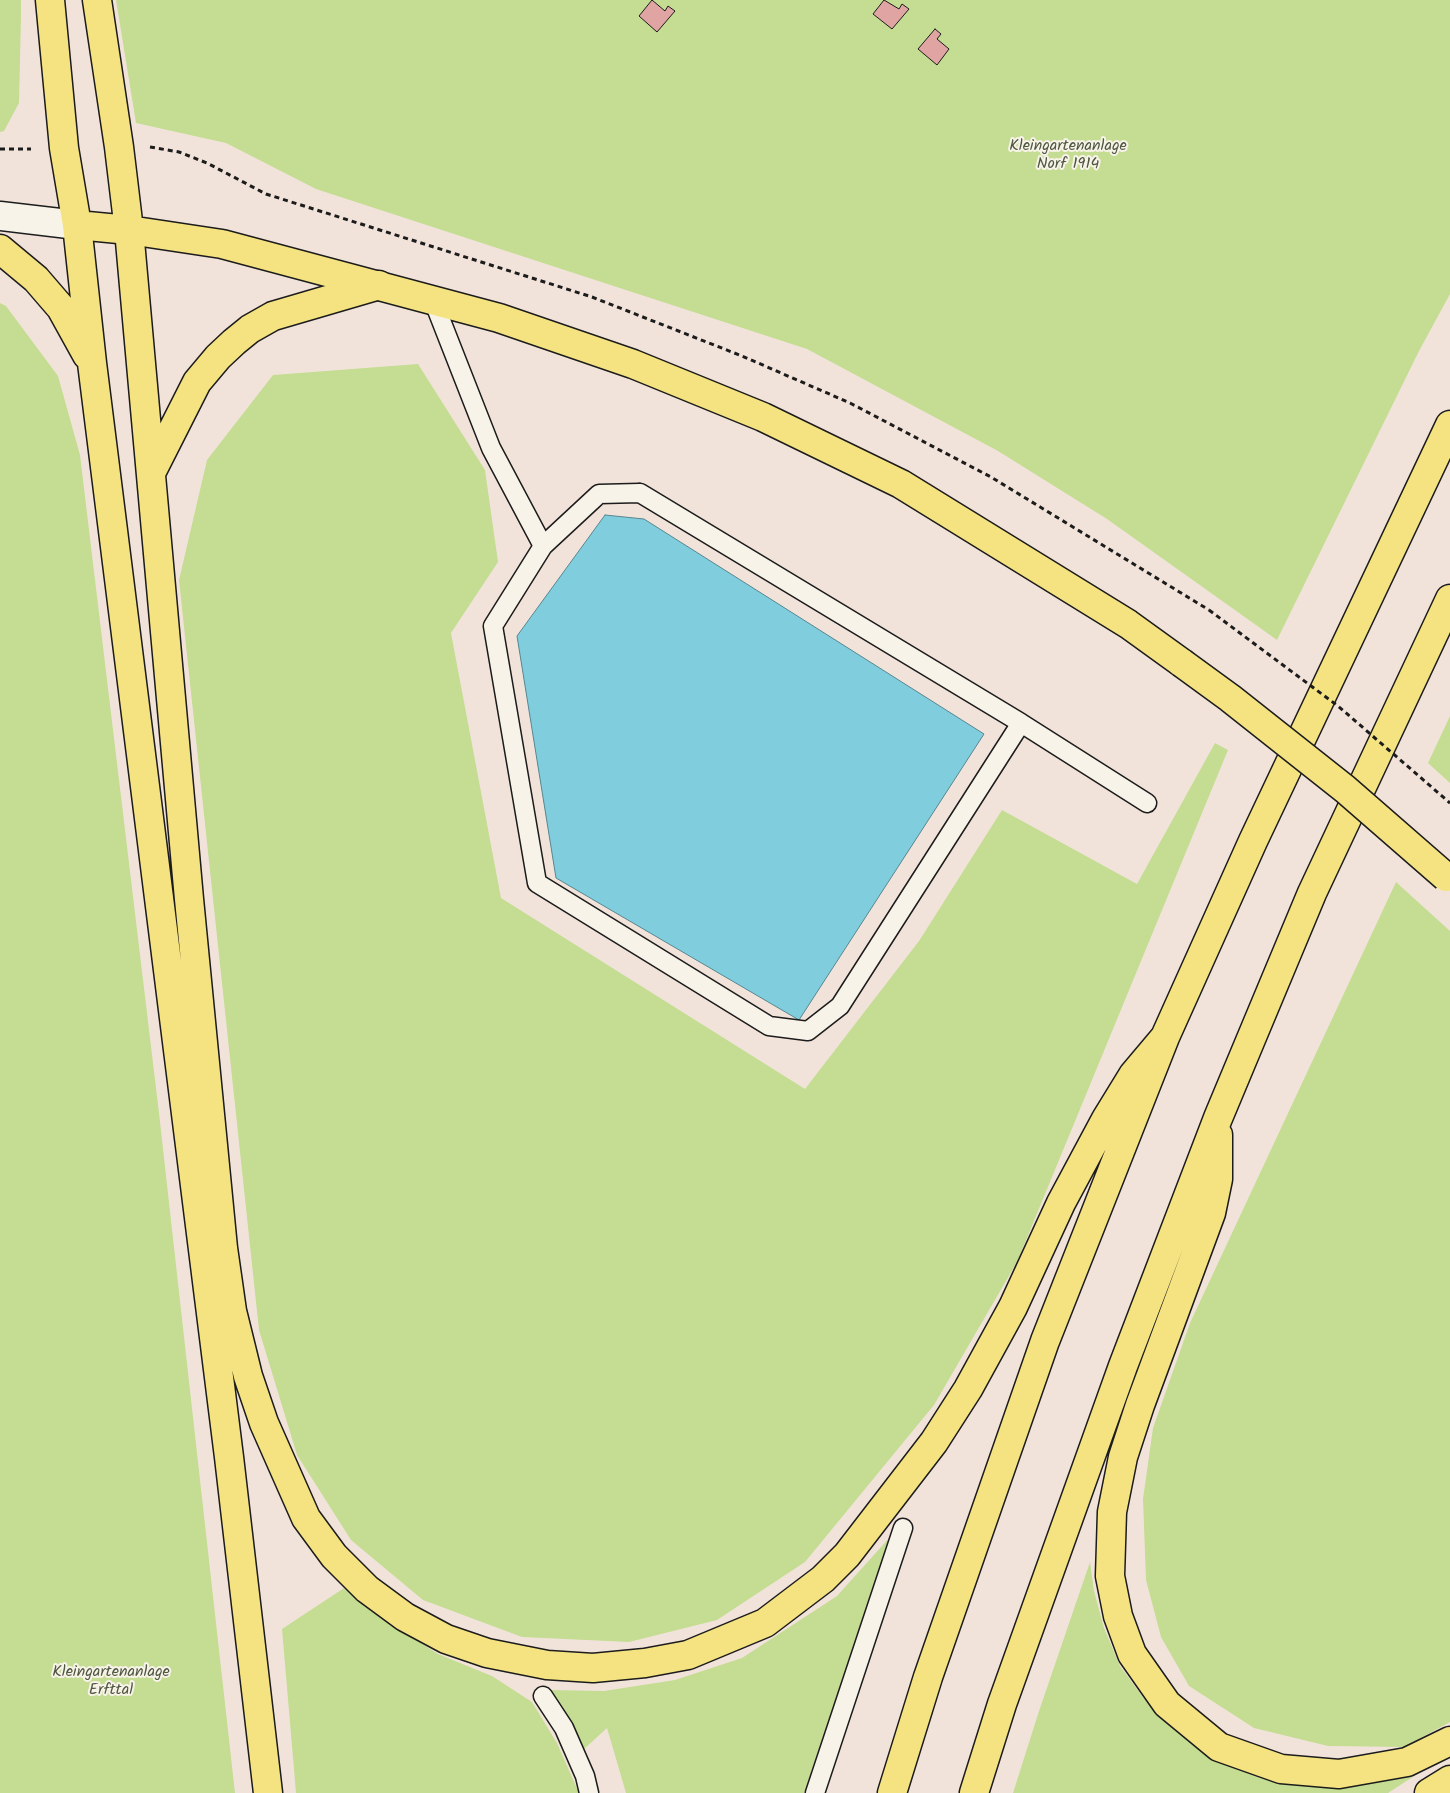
<!DOCTYPE html>
<style>
body{margin:0}
canvas{display:block;background:#f2e3da}
</style>
<canvas width="1450" height="1793"></canvas>
<script>
const c = document.querySelector('canvas').getContext('2d');
c.lineJoin = 'round';
function fillPath(path, color) { c.fillStyle = color; c.fill(path, 'evenodd'); }
const poly = rows => new Path2D(rows.map(r => 'M' + r).join(''));
function strokePath(path, color, width, dash) { c.strokeStyle = color; c.lineWidth = width; c.lineCap = dash ? 'butt' : 'round'; c.setLineDash(dash || []); c.stroke(path); }
function label(font, color, halo, rows, align = 'center') {
  c.font = font + ' Kalam,sans-serif'; c.lineWidth = 4; c.setLineDash([]); c.textBaseline = 'middle'; c.strokeStyle = halo; c.fillStyle = color; for (const [text, x, y, turn = 0] of rows) {
    c.save(); c.translate(x, y); c.rotate((+turn || 0) * Math.PI / 180); c.textAlign = isNaN(turn) ? turn : align; if (halo) c.strokeText(text, 0, 0); c.fillText(text, 0, 0); c.restore();
  }
}
fillPath(poly([
 [0,0,21,0,21,16,19,103,4,131,0,132],
 [116,0,1450,0,1450,294,1419,351,1277,640,1107,519,998,451,807,349,316,189,226,143,136,123],
 [0,303,6,306,58,376,80,455,159,1113,235,1793,0,1793],
 [418,364,485,470,498,562,451,633,501,898,805,1089,919,941,1002,810,1137,884,1215,743,1228,750,1017,1262,934,1405,805,1562,717,1620,629,1642,522,1637,423,1600,351,1540,297,1455,259,1330,179,580,207,460,273,375],
 [1450,716,1450,783,1428,763],
 [1396,882,1450,931,1450,1722,1404,1747,1328,1746,1254,1728,1189,1686,1161,1637,1146,1580,1143,1499,1153,1428,1190,1323],
 [890,1537,804,1793,626,1793,607,1728,583,1750,550,1690,604,1691,675,1680,742,1658,837,1596],
 [1090,1562,1094,1591,1104,1628,1120,1666,1142,1696,1167,1723,1200,1748,1230,1765,1442,1758,1388,1793,1013,1793,1039,1711],
 [344,1588,364,1606,438,1654,492,1676,532,1702,557,1743,579,1793,296,1793,282,1629]
]), '#c4dd93');
const water = poly([
 [605,515,644,519,984,734,799,1020,556,878,517,636,605,515]
]);
fillPath(water, '#7fcddd');
strokePath(water, '#578690', 1);
const building = poly([
 [652,0,665,11,668,6,675,11,657,32,639,16,652,0],
 [884,0,899,9,902,4,909,9,892,29,873,14,884,0],
 [935,29,941,34,937,39,949,49,937,65,918,49,935,29]
]);
fillPath(building, '#e0a5a3');
strokePath(building, '#1c1c1c', 1);
const lane = poly([
 [433,300,491,448,543,546],
 [640,493,1021,723,840,1006,808,1031,769,1026,537,883,493,626,543,546,599,494,640,493],
 [1021,723,1147,803],
 [543,1696,564,1728,585,1776,589,1793],
 [815,1793,903,1528]
]);
const secondary = poly([
 [0,216,77,225]
]);
const primary = poly([
 [50,0,64,148,77,225,129,230,222,244,499,318,633,364,763,417,901,484,1128,624,1182,663],
 [97,0,119,147,129,230]
]);
const highway = poly([
 [77,225,92,363,229,1457,268,1793],
 [129,230,189,899,223,1248,232,1311,248,1376,264,1423,306,1518,334,1556,367,1589,405,1617,446,1639,487,1653,547,1665,593,1668,645,1663,688,1655,765,1623,823,1579,847,1555,934,1442,968,1389,1013,1307,1061,1203,1106,1119,1133,1075,1165,1037],
 [0,249,36,279,61,308,87,355],
 [151,473,197,382,218,357,234,342,250,329,273,316,379,285],
 [1218,1135,1218,1179,1211,1213,1140,1405,1123,1457,1112,1512,1110,1576,1118,1616,1132,1654,1167,1704,1219,1747,1281,1769,1339,1774,1407,1762,1450,1741],
 [892,1793,928,1677,1045,1341,1165,1037,1253,841,1450,425],
 [974,1793,1002,1704,1123,1366,1218,1118,1312,893,1450,599],
 [1429,1793,1450,1780]
]);
strokePath(lane, '#1c1c1c', 21);
strokePath(secondary, '#1c1c1c', 31);
strokePath(primary, '#1c1c1c', 31);
strokePath(highway, '#1c1c1c', 31);
strokePath(poly([
 [150,147,179,152,207,163,266,194,592,297,742,356,850,403,991,477,1209,610],
 [0,149,31,149]
]), '#1c1c1c', 3, [5, 4]);
strokePath(lane, '#f7f3e8', 18);
strokePath(secondary, '#f7f3e8', 28);
strokePath(primary, '#f5e382', 28);
strokePath(highway, '#f5e382', 28);
const primaryBridge = poly([
 [1182,663,1230,698,1345,789,1446,877]
]);
strokePath(primaryBridge, '#1c1c1c', 31, []);
strokePath(poly([
 [1209,610,1338,706,1450,803]
]), '#1c1c1c', 3, [5, 4]);
strokePath(primaryBridge, '#f5e382', 28);
label('16px', '#4e5640', '#f7f3e8', [
 ["Kleingartenanlage",1068,147],
 ["Norf 1914",1068,165],
 ["Kleingartenanlage",111,1673],
 ["Erfttal",111,1691]
]);
</script>
